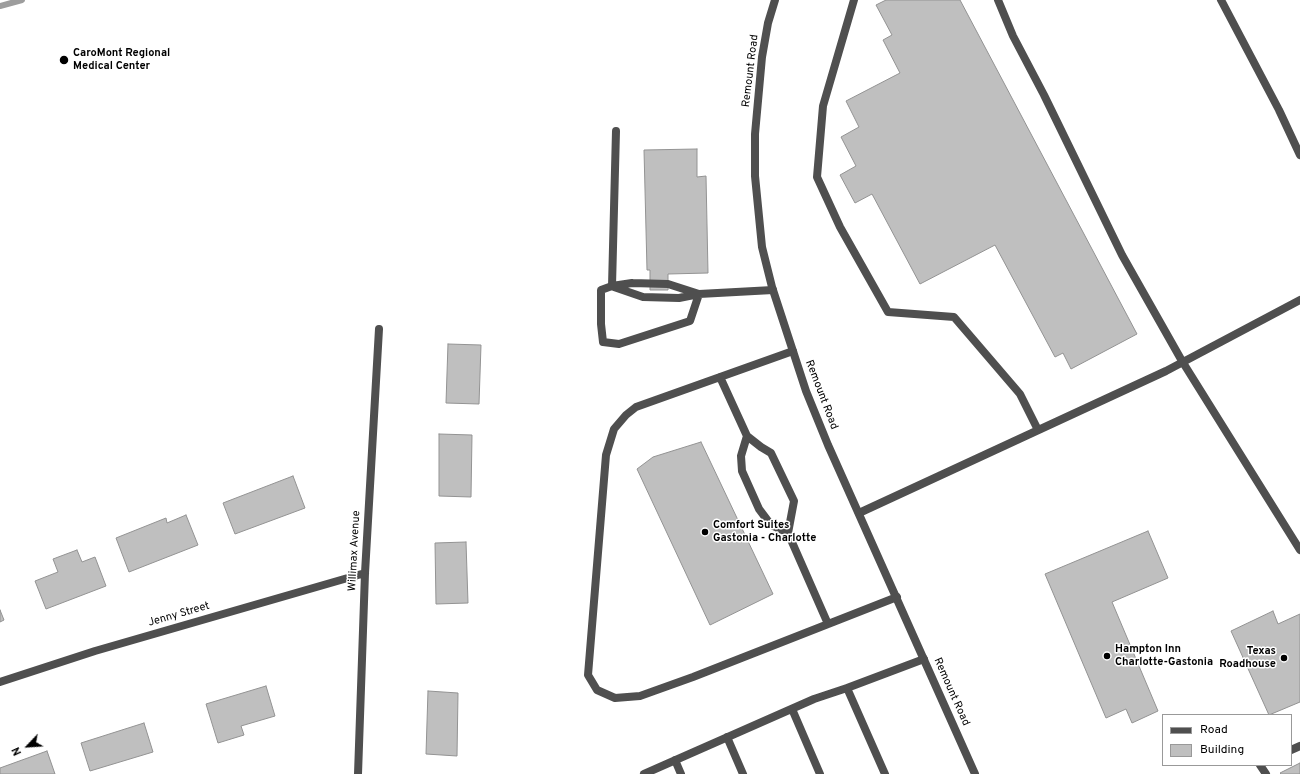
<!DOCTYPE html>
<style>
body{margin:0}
#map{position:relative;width:1300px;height:774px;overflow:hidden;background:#fff;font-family:Overpass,sans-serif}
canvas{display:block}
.legend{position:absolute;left:1162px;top:714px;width:130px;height:52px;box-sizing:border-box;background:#fff;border:1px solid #999;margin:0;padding:5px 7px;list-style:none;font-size:12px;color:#000}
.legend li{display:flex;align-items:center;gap:8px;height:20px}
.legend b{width:20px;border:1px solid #999}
.north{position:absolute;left:8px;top:726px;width:40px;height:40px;-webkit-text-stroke:3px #fff;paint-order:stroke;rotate:245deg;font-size:11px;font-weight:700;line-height:16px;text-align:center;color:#000}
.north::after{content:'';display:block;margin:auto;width:14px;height:18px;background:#000;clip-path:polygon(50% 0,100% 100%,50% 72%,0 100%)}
</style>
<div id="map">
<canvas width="1300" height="774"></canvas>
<ul class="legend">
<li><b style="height:5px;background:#4f4f4f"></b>Road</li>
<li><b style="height:11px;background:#bfbfbf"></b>Building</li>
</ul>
<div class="north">N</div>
</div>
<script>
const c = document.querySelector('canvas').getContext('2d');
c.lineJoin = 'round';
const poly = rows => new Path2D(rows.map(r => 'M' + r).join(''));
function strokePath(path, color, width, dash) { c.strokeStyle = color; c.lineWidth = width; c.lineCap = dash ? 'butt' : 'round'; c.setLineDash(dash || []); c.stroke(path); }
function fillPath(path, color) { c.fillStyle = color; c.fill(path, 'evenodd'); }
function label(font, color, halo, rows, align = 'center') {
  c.font = font + ' Overpass,sans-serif'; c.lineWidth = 3; c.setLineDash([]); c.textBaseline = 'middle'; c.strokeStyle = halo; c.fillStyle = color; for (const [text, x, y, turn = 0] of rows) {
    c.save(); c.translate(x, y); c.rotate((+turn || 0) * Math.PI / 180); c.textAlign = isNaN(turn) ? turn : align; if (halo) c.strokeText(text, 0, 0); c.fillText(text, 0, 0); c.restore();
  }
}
strokePath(poly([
 [0,6,22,0]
]), '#9d9d9d', 6);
const building = poly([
 [886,0,960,0,1137,334,1071,369,1063,353,1055,357,995,245,920,284,872,194,855,203,840,175,856,166,841,137,859,127,846,101,900,73,883,40,892,35,876,5,886,0],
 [697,149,697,177,706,176,708,273,668,274,668,290,650,290,650,270,647,270,644,150,697,149],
 [448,344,481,345,479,404,446,403,448,344],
 [439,434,472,435,471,497,439,496,439,434],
 [701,442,773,594,710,625,637,469,653,457,701,442],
 [293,476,305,508,235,534,223,503,293,476],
 [186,515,198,545,129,572,116,538,166,518,167,523,186,515],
 [1148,531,1168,578,1112,602,1158,711,1132,723,1126,709,1106,718,1045,574,1148,531],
 [466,542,468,603,436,604,435,543,466,542],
 [77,550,82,562,95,557,106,586,46,609,35,581,58,572,53,559,77,550],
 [0,610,4,620,0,622,0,610],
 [1273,611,1278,624,1300,614,1300,702,1269,715,1231,631,1273,611],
 [266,686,275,716,241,726,244,735,218,743,206,704,266,686],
 [428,691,458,693,457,756,426,754,428,691],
 [144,723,153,752,90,771,81,743,144,723],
 [47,751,55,774,0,774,0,768,47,751],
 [1300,763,1300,774,1281,774,1280,773,1300,763]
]);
fillPath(building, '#bfbfbf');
strokePath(building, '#939393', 1);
strokePath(poly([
 [854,0,823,106,817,177,840,227,888,312,954,317,1020,394,1038,430],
 [998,0,1013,36,1044,95,1122,255,1182,361,1300,550],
 [1221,0,1279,110,1300,155],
 [632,283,668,284,699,294,690,321,619,344,603,342,601,324,601,290,612,286,632,283],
 [612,286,616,131],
 [614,287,643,297,679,298,699,294,773,290],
 [793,351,636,407,626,415,614,429,606,455,588,675,597,690,615,698,640,696,693,677,897,597],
 [720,377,747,436,761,447,771,453,794,501,788,533,828,624],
 [747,436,741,456,742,471,759,509,771,525,788,533],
 [859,513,1166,371,1300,300],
 [847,688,924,659],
 [792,709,820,774],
 [727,737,743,774],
 [1291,750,1300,746],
 [675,760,681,774],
 [1260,765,1266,774],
 [644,774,814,699,847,688,885,774]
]), '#4f4f4f', 8);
strokePath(poly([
 [775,0,768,23,762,57,755,134,755,176,762,247,772,287,806,391,828,445,975,774],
 [0,682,95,651,365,573],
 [358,774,365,573,379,329]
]), '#4f4f4f', 8);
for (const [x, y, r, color] of [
 [64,60,5,"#000"],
 [705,532,4,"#000"],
 [1107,656,4,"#000"],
 [1284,658,4,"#000"]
]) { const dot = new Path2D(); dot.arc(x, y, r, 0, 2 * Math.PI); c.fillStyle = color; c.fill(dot); strokePath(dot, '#fff', 1.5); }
label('bold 11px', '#000', '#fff', [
 ["CaroMont Regional",73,54],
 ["Medical Center",73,67],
 ["Comfort Suites",713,526],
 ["Gastonia - Charlotte",713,539],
 ["Hampton Inn",1115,650],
 ["Charlotte-Gastonia",1115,663],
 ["Texas",1276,652,"right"],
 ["Roadhouse",1276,665,"right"]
], 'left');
label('11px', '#000', '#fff', [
 ["Remount Road",751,71,-83],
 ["Remount Road",821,395,69],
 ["Willimax Avenue",355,551,-87],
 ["Jenny Street",179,615,-16],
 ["Remount Road",951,692,66]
]);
</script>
